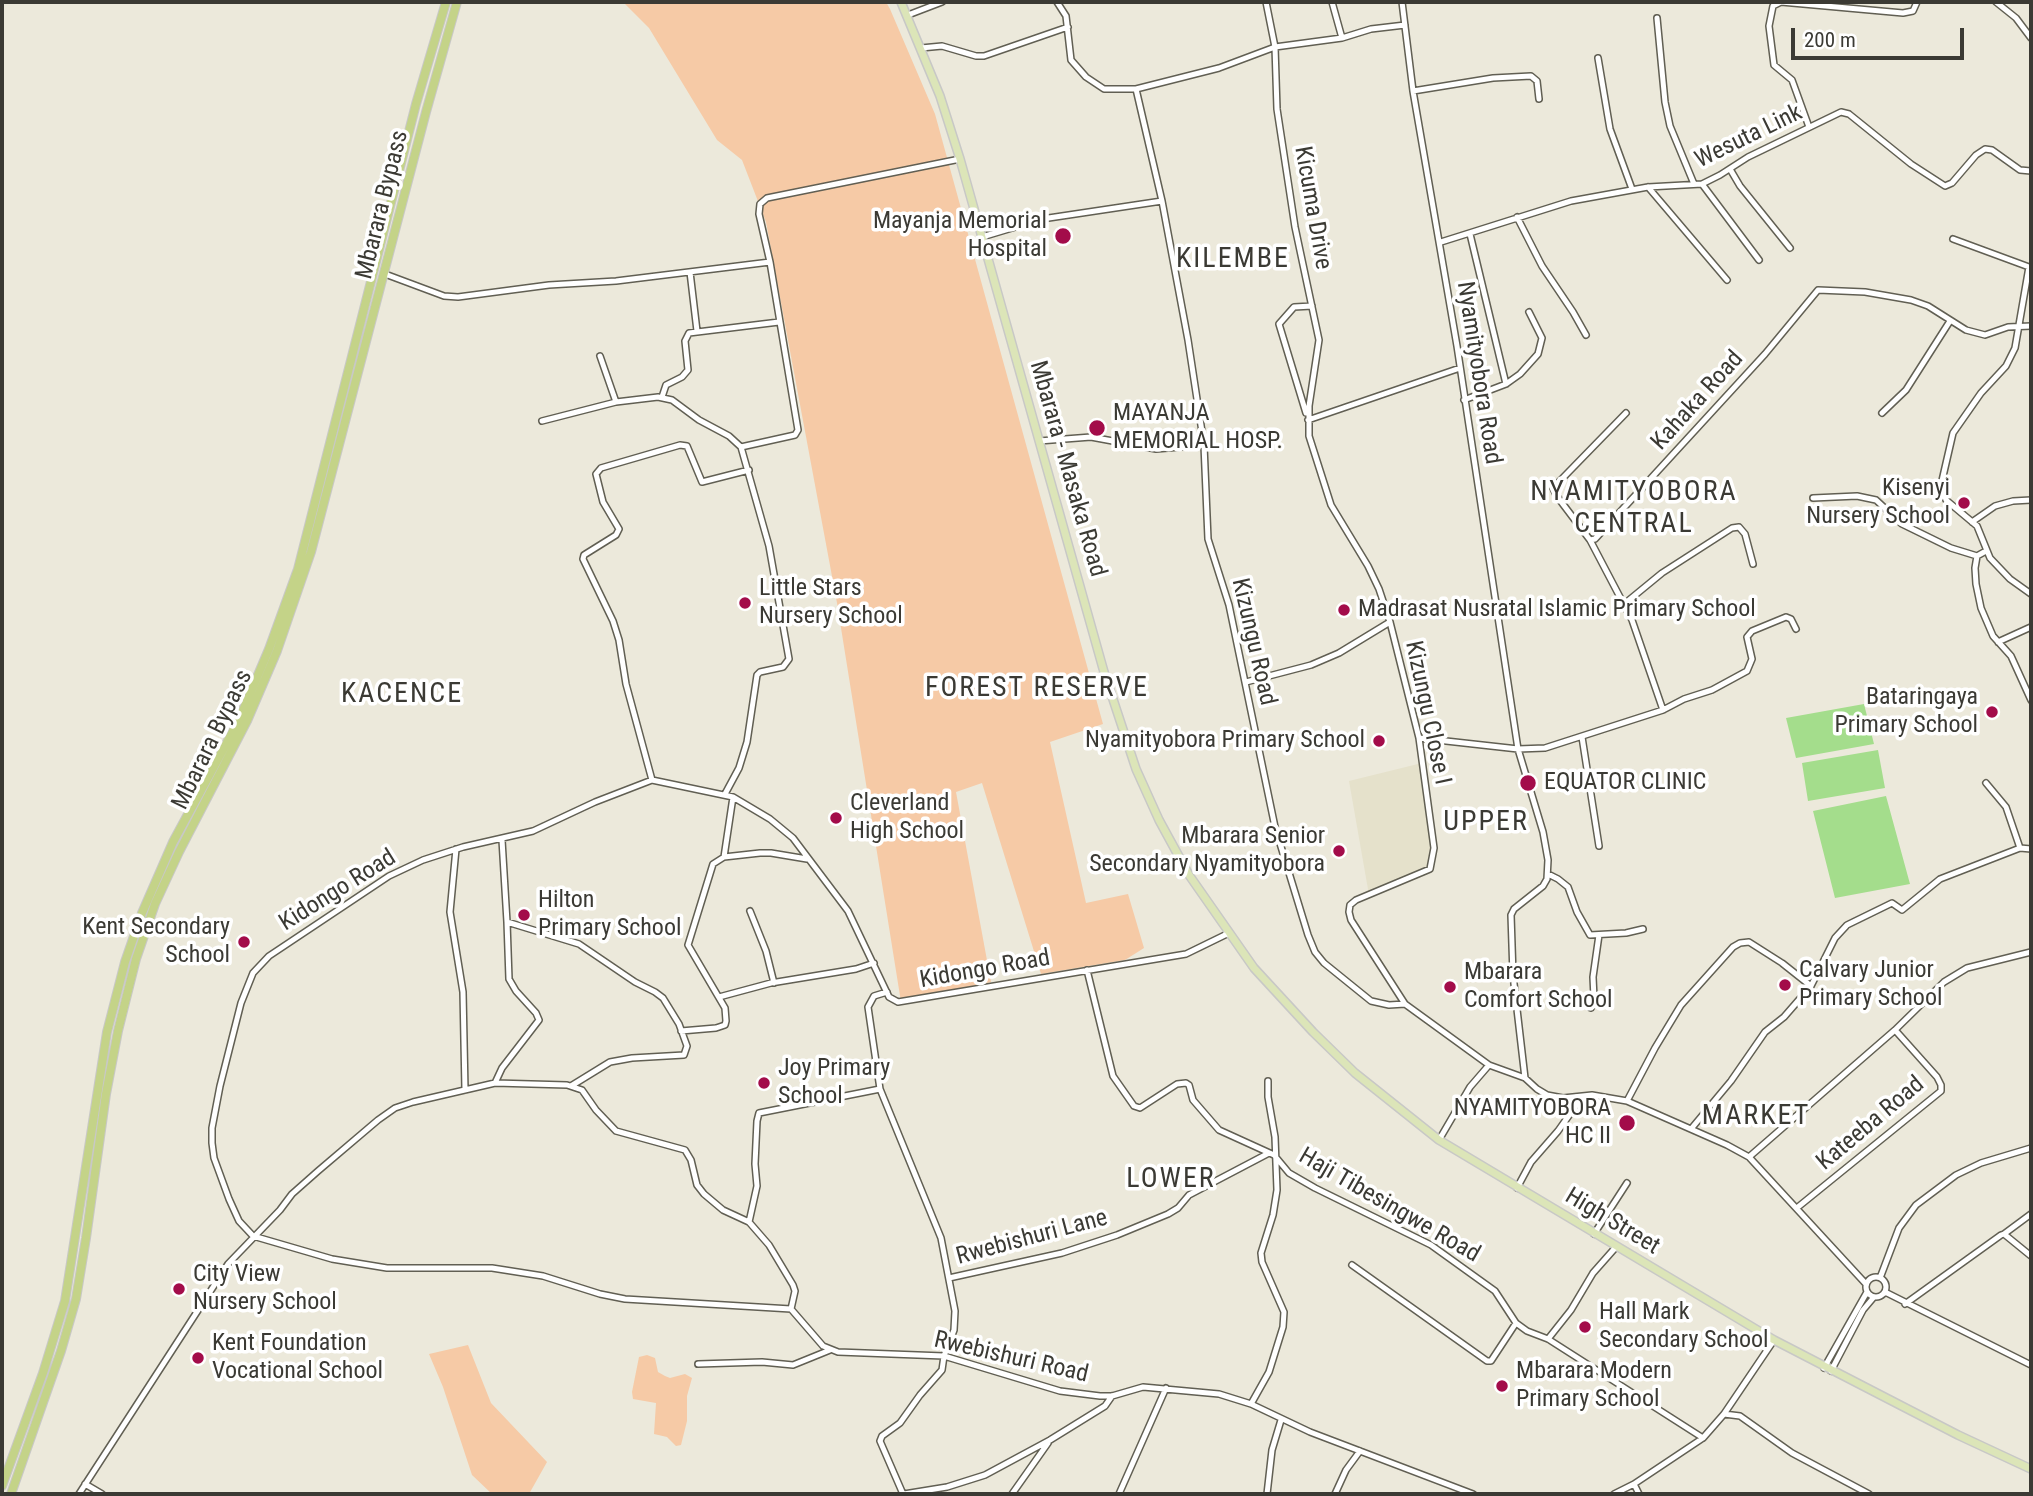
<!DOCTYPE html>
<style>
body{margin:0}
#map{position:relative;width:2033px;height:1496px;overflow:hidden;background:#ece9db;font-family:"Roboto Condensed",sans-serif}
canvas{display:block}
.frame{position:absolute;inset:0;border:4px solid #3b3a34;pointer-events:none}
.scale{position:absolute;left:1791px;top:28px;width:173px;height:32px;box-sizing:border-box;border:4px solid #3b3a34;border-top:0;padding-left:9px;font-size:21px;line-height:24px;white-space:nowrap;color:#3b3a34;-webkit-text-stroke:5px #fff;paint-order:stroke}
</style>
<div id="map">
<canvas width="2033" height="1496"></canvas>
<div class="frame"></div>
<div class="scale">200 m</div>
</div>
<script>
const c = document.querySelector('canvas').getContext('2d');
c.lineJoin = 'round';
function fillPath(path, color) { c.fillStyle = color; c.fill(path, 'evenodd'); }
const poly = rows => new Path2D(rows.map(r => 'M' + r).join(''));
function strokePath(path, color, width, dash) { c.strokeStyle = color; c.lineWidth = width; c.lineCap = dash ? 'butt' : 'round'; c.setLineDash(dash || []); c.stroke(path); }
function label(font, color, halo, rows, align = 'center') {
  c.font = font + ' "Roboto Condensed",sans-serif'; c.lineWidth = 7; c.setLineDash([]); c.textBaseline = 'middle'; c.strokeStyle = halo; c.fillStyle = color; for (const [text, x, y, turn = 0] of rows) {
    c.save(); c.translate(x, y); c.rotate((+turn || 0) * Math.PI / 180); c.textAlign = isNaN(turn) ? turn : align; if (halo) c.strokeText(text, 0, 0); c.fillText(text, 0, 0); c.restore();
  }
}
fillPath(poly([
 [1422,763,1433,860,1430,869,1369,895,1349,781]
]), '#e5e1cb');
fillPath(poly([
 [623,2,886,2,890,9,935,114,1103,724,1050,742,1086,903,1128,894,1144,948,1125,960,1041,974,982,783,956,792,991,982,901,1002,837,603,766,222,742,160,717,140,649,28],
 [468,1345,491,1403,547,1462,529,1494,492,1494,472,1475,443,1387,429,1354],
 [647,1355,655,1358,658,1372,665,1376,670,1378,685,1374,692,1378,687,1396,687,1421,681,1445,676,1446,667,1437,654,1434,656,1403,633,1399,632,1392,639,1357]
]), '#f6caa6');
fillPath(poly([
 [1864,704,1874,744,1796,758,1786,718],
 [1878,750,1885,788,1808,801,1802,763],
 [1886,796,1910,884,1835,898,1813,811]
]), '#a4dd8c');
const minor = poly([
 [1057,2,1066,16,1071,60,1086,77,1104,89,1136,89,1219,68,1275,47,1342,38,1371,29,1405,25],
 [1266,2,1275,47,1277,109,1295,227,1319,340,1309,406,1309,436,1331,505,1368,566,1379,589,1390,622,1419,738,1434,848,1430,869,1356,900,1350,905,1349,912,1351,920,1405,1004],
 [1332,2,1342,38],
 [1402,2,1413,91,1457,346,1518,749,1543,832,1548,860,1547,879,1543,886,1514,909,1511,915,1513,975,1525,1078,1537,1089,1547,1095,1563,1098,1592,1095,1627,1101,1727,1145,1749,1157,1866,1284],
 [1996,2,2016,18,2031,38],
 [908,15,942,2],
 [1657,18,1665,102,1670,126,1694,184],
 [921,48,942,46,976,56,984,56,1068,27],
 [1598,58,1610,129,1632,189],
 [1136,89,1162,201,1188,340,1204,445,1208,539,1229,605,1275,827,1308,935,1315,952,1324,963,1371,1001,1389,1005,1405,1004,1489,1065,1525,1078],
 [1413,91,1493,78,1531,76,1537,81,1539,99],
 [1809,127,1792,80,1774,65,1769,26,1773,6,1781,2,1903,13,1913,11,1917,2],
 [1730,169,1740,186,1790,248],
 [1702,184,1759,260],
 [1648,187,1727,280],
 [1517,217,1542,266,1573,312,1586,335],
 [1470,234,1506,384],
 [982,237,1042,219,1162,201],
 [1953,239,2029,267,2015,348,2006,366,1981,393,1953,433,1941,485,1946,500,1977,526,1990,558,2010,579,2031,594],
 [1441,242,1571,201,1648,187,1702,184,1720,175,1748,157,1841,112,1849,114,1911,164,1945,186,1952,183,1976,155,1985,149,1992,150,2020,170,2031,171],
 [690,272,697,331],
 [385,274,444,296,458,297,549,285,616,281,770,262],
 [600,356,616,402],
 [662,397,666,385,682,377,688,370,685,341,689,333,779,322],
 [1464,400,1506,384,1520,374,1538,354,1542,338,1529,312],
 [1306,413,1279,324,1294,307,1312,306],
 [1882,413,1906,390,1950,321],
 [1308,420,1460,368],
 [542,421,616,402,658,397,672,400,699,420,729,436,741,447,769,546,789,659,783,667,760,672,757,675,747,742,739,768,725,794],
 [1039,441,1091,437,1156,449,1204,445],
 [741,447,795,435,798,430,770,262,759,214,760,204,767,198,960,159],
 [1813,498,1857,496,1876,500,1902,524,1951,548,1977,556],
 [1972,522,1995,506,2013,501,2031,500],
 [1590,540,1556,495,1553,488,1626,413],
 [1986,551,1977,556,1975,568,1976,584,1981,608,1993,636,2011,656,2031,700],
 [1623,605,1662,573,1732,528,1739,527,1745,534,1753,564],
 [1998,642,2031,627],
 [1246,682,1311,665,1339,653,1390,622],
 [1663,710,1684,699,1712,690,1747,671,1752,659,1747,637,1752,631,1786,617,1791,619,1796,629],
 [1582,737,1599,846],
 [1419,738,1518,749,1545,748,1663,710,1632,620,1590,540,1595,539,1643,487,1765,354,1818,290,1865,292,1911,300,1928,306,1966,330,1985,335,2008,327,2031,326],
 [652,780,626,684,619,640,613,621,583,559,584,555,616,535,619,529,603,502,596,474,601,468,680,445,687,446,702,482,749,470],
 [1986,783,2006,807,2020,848,2031,849],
 [502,840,507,922,579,944,635,982,655,992,663,998,679,1024,687,1046,684,1055,632,1058,610,1062,571,1086],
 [456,849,450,912,463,992,465,1090],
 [724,857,733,797],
 [1548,874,1558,879,1568,887,1577,912,1590,935,1626,933,1643,929],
 [750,911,766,951,774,983],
 [1087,970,1113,1076,1134,1106,1140,1108,1177,1084,1186,1083,1189,1085,1193,1100,1219,1130,1274,1155,1289,1173,1315,1188,1431,1245,1495,1291,1516,1323,1527,1331,1548,1339,1703,1438],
 [887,992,874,996,868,1007,880,1089,941,1238,955,1311,954,1330,944,1356,942,1370,920,1395,900,1423,882,1436,880,1441,903,1494],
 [719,997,771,983,856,969,874,963],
 [1591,1008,1594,998,1593,977,1599,935],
 [681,1031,716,1028,725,1025,726,1021,725,1008,688,945,713,864,724,857,760,853,771,853,807,859],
 [495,1083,502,1068,539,1020,536,1013,516,991,509,979,507,922],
 [1627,1101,1655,1048,1681,1005,1733,947,1740,943,1749,942,1782,963,1811,986],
 [1691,1129,1731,1081,1765,1032,1784,1017,1811,986,1835,938,1847,925,1892,903,1902,910,1940,879,2020,848],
 [1439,1140,1470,1087,1489,1065],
 [1749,1157,1895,1030,1944,982,1967,968,2031,952],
 [1517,1188,1531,1162,1558,1131,1582,1097],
 [1798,1207,1941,1091,1941,1085,1937,1077,1895,1030],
 [749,1222,757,1186,755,1164,757,1121,759,1113,880,1089],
 [1594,1234,1627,1183],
 [2004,1234,2031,1214],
 [1352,1265,1487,1361,1491,1361,1516,1323],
 '1866 1287a10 10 0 1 1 20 0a10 10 0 1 1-20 0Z',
 [949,1278,1062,1253,1117,1235,1168,1214,1178,1208,1189,1195,1269,1153],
 [1880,1278,1899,1228,1916,1205,1956,1175,1981,1163,2031,1148],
 [1885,1292,2031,1365],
 [1905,1304,2001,1235,2004,1234,2031,1256],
 [791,1309,625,1299,600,1294,543,1276,492,1268,387,1268,332,1259,253,1236,239,1221,229,1199,214,1158,212,1143,212,1128,220,1086,241,1003,253,973,269,956,389,876,423,860,463,847,533,831,595,802,652,780,733,797,770,819,793,838,848,911,889,997,898,1002,1186,954,1229,933],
 [791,1309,823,1346,838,1352,944,1356,1060,1391,1100,1396,1112,1396,1143,1387,1219,1394,1251,1404,1310,1432,1473,1494],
 [1548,1339,1571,1310,1593,1273,1616,1247],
 [698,1364,762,1362,793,1365,830,1350],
 [1824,1368,1867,1292],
 [1831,1371,1863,1310,1874,1297],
 [1251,1404,1269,1372,1283,1327,1284,1312,1262,1262,1261,1253,1273,1215,1277,1190,1275,1137,1268,1097,1268,1081],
 [1724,1414,1740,1416,1792,1453,1869,1494],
 [85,1484,102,1494],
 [1634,1484,1639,1494],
 [79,1494,228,1264,280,1210,292,1194,318,1171,378,1120,395,1108,413,1102,495,1083,567,1085,582,1090,596,1110,616,1131,685,1150,691,1160,697,1185,704,1194,723,1210,749,1222,769,1245,793,1285,795,1291,791,1309],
 [904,1494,947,1487,985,1475,1050,1440,1105,1406,1112,1396],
 [1012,1494,1048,1443],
 [1119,1494,1166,1388],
 [1267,1494,1272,1450,1281,1420],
 [1335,1494,1346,1470,1360,1451],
 [1614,1494,1634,1484,1703,1438,1724,1414,1774,1340]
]);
const major = poly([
 [901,2,940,96,960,159,1104,672,1136,769,1159,820,1189,875,1254,968,1313,1032,1355,1073,1439,1140,1774,1340,1958,1435,2031,1469]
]);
const highway = poly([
 [2,1486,43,1373,65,1301,107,1032,125,962,142,913,173,842,238,722,269,649,298,569,416,104,446,2],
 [11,1494,61,1351,76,1299,86,1238,106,1094,118,1031,136,959,155,904,179,852,247,721,277,651,311,552,426,112,457,2]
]);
strokePath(minor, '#615f53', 8);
strokePath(major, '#c8c8c6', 10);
strokePath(highway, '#c8c8c6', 10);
strokePath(minor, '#fff', 5);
strokePath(major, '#dce5b8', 7);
strokePath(highway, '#c4d388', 8);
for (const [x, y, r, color] of [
 [1063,236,9,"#a30c4a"],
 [1097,428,9,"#a30c4a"],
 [1964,503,7,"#a30c4a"],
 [745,603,7,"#a30c4a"],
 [1344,610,7,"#a30c4a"],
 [1992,712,7,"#a30c4a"],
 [1379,741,7,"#a30c4a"],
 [1528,783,9,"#a30c4a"],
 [836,818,7,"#a30c4a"],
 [1339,851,7,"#a30c4a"],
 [524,915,7,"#a30c4a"],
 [244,942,7,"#a30c4a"],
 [1785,985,7,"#a30c4a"],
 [1450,987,7,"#a30c4a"],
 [764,1083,7,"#a30c4a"],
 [1627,1123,9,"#a30c4a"],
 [179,1289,7,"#a30c4a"],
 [1585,1327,7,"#a30c4a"],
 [198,1358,7,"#a30c4a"],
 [1502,1386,7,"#a30c4a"]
]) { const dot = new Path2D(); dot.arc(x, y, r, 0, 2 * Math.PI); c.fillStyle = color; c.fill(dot); strokePath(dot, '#fff', 2.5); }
label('24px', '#3b3a34', '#fff', [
 ["Wesuta Link",1749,137,-26],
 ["Mbarara Bypass",383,205,-76],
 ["Kicuma Drive",1312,208,80],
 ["Nyamityobora Road",1478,373,81],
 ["Kahaka Road",1698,401,-48],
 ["Mbarara - Masaka Road",1067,469,74],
 ["Kizungu Road",1253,642,77],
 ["Kizungu Close I",1427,713,78],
 ["Mbarara Bypass",213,740,-64],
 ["Kidongo Road",338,891,-32],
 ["Kidongo Road",985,970,-10],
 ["Kateeba Road",1871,1124,-40],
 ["Haji Tibesingwe Road",1389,1206,30],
 ["High Street",1612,1222,31],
 ["Rwebishuri Lane",1032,1238,-15],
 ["Rwebishuri Road",1011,1358,13]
]);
label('24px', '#3b3a34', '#fff', [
 ["Mayanja Memorial",1047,222,"right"],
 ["Hospital",1047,250,"right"],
 ["MAYANJA",1113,414],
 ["MEMORIAL HOSP.",1113,442],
 ["Kisenyi",1950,489,"right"],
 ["Nursery School",1950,517,"right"],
 ["Little Stars",759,589],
 ["Nursery School",759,617],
 ["Madrasat Nusratal Islamic Primary School",1358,610],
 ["Bataringaya",1978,698,"right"],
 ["Primary School",1978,726,"right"],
 ["Nyamityobora Primary School",1365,741,"right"],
 ["EQUATOR CLINIC",1544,783],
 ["Cleverland",850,804],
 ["High School",850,832],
 ["Mbarara Senior",1325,837,"right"],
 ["Secondary Nyamityobora",1325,865,"right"],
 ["Hilton",538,901],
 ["Primary School",538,929],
 ["Kent Secondary",230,928,"right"],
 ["School",230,956,"right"],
 ["Calvary Junior",1799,971],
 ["Primary School",1799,999],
 ["Mbarara",1464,973],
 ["Comfort School",1464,1001],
 ["Joy Primary",778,1069],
 ["School",778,1097],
 ["NYAMITYOBORA",1611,1109,"right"],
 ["HC II",1611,1137,"right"],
 ["City View",193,1275],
 ["Nursery School",193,1303],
 ["Hall Mark",1599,1313],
 ["Secondary School",1599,1341],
 ["Kent Foundation",212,1344],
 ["Vocational School",212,1372],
 ["Mbarara Modern",1516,1372],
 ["Primary School",1516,1400]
], 'left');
c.letterSpacing = '2px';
label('28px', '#3b3a34', '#fff', [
 ["KILEMBE",1233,260],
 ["NYAMITYOBORA",1634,493],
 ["CENTRAL",1634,525],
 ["FOREST RESERVE",1037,689],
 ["KACENCE",402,695],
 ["UPPER",1486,823],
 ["MARKET",1756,1117],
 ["LOWER",1171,1180]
]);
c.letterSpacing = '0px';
</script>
